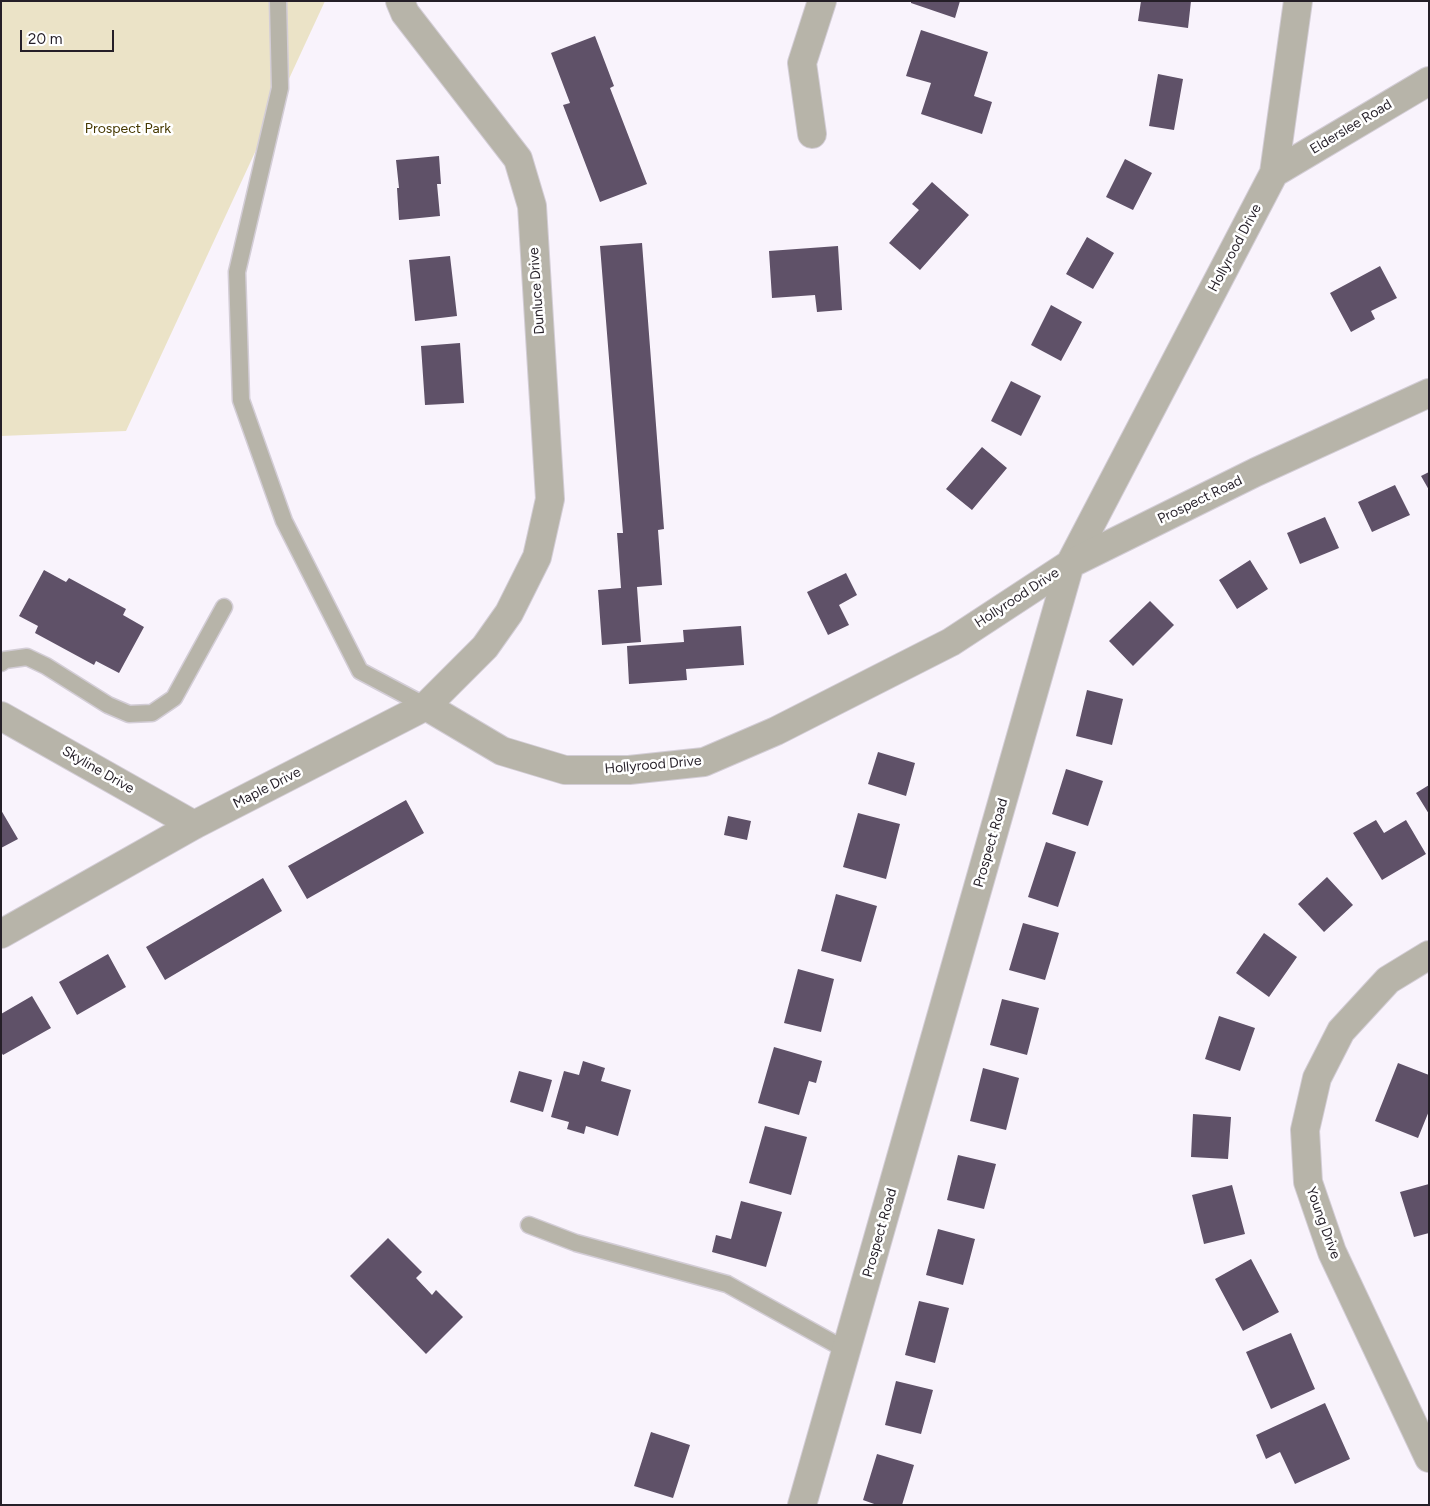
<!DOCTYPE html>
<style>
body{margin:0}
#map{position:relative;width:1430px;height:1506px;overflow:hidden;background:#f9f3fc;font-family:Figtree,sans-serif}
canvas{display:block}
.frame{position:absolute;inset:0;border:2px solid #251f28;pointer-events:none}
.scale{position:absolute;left:20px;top:30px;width:94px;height:22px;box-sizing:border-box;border:2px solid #251f28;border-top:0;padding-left:6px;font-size:15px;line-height:18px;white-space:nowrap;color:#251f28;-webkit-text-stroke:4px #fff;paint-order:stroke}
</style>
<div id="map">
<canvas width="1430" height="1506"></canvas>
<div class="frame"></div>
<div class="scale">20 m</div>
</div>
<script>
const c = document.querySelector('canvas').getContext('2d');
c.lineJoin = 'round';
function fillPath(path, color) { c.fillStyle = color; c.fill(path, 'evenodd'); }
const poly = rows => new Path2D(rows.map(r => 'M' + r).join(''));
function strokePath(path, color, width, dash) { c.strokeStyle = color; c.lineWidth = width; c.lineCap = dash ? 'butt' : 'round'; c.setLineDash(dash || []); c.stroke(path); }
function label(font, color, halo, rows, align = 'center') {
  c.font = font + ' Figtree,sans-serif'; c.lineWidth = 5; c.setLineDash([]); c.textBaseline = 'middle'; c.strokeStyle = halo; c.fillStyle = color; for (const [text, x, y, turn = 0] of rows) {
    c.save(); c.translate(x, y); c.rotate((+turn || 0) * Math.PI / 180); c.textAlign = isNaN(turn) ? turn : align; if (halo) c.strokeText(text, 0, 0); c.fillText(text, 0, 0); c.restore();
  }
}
fillPath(poly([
 [1,1,325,1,126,431,1,436]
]), '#ebe3c7');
fillPath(poly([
 [911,1,960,1,955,18,911,3],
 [1141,1,1191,1,1188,28,1138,21],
 [921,30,988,52,974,96,992,102,982,134,921,114,931,83,906,76],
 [595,36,614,86,610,88,647,184,600,202,563,105,570,103,551,53],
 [1158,74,1183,79,1174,130,1149,126],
 [439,156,441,184,437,184,440,216,399,220,397,188,399,188,396,160],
 [1125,159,1152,173,1133,210,1106,197],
 [932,182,969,215,920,270,889,243,919,210,912,204],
 [1087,237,1114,253,1093,289,1066,274],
 [642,243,664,529,658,530,662,585,637,587,641,642,602,645,598,590,621,588,617,533,623,533,600,246],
 [838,246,842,310,817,312,815,295,772,298,769,251],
 [450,256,457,316,415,321,409,260],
 [1380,266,1397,298,1371,311,1375,319,1351,332,1330,293],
 [1051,305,1082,322,1061,361,1031,345],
 [460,343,464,403,425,405,421,346],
 [1011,381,1041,396,1021,436,991,421],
 [982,447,1007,468,972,510,946,489],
 [1429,472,1429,490,1421,476],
 [1395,485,1410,515,1372,532,1358,502],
 [1325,517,1339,548,1300,564,1287,533],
 [1250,560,1268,589,1237,609,1219,580],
 [44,570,66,582,69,578,126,609,123,615,144,627,119,673,96,661,94,665,35,633,38,626,19,616],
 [846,573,857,595,839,605,849,625,828,635,807,592],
 [1150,601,1174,625,1133,666,1109,641],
 [741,626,744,665,686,669,687,680,629,684,627,646,684,642,683,630],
 [1087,690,1123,699,1112,745,1076,736],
 [878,752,915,763,906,796,868,784],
 [1066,769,1103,781,1088,826,1052,814],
 [1429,785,1429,814,1416,793],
 [406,800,424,833,307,899,288,866],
 [1,810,18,839,1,848],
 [858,813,900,824,886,879,843,867],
 [728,816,751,821,747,840,724,835],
 [1376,820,1384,833,1406,820,1426,854,1382,880,1353,833],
 [1046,842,1076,852,1058,907,1028,897],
 [1327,877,1353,905,1324,932,1298,904],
 [263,878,282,911,165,980,146,947],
 [836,894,877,906,861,962,821,951],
 [1023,923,1059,933,1045,980,1009,970],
 [1264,933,1297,957,1269,997,1236,973],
 [108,954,126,987,77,1015,59,982],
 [798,969,834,979,821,1032,784,1023],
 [32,996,51,1028,3,1055,1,1052,1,1014],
 [1002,999,1039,1008,1027,1055,990,1045],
 [1219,1016,1255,1028,1240,1071,1205,1059],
 [774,1047,822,1061,816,1083,809,1081,799,1115,758,1103],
 [583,1061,605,1068,601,1081,631,1090,618,1136,586,1126,584,1134,567,1129,569,1122,551,1117,564,1071,579,1075],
 [1398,1063,1429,1075,1429,1111,1418,1138,1375,1121],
 [983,1068,1019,1078,1006,1130,970,1121],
 [519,1071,552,1080,543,1112,510,1102],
 [1193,1114,1231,1117,1228,1159,1191,1157],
 [765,1126,807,1137,791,1195,749,1183],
 [958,1155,996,1164,984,1209,947,1200],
 [1429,1184,1429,1233,1414,1237,1400,1192],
 [1232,1185,1245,1234,1204,1244,1192,1195],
 [741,1201,782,1212,766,1267,712,1252,716,1235,731,1239],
 [938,1229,975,1239,963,1285,926,1275],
 [388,1238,422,1272,416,1278,432,1295,436,1290,463,1317,426,1354,350,1276],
 [1251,1259,1279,1312,1243,1331,1215,1279],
 [919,1301,949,1308,935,1363,905,1355],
 [1291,1333,1315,1389,1271,1409,1246,1352],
 [896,1381,933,1390,921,1434,885,1425],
 [1325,1403,1350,1459,1295,1484,1280,1452,1266,1459,1256,1435],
 [651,1432,690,1445,673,1498,634,1486],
 [877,1454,914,1465,902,1505,877,1505,863,1500]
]), '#5f5168');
const service = poly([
 [278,1,280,88,237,272,241,400,284,521,360,671,426,706],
 [1,663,5,660,27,657,46,666,108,705,129,714,152,713,174,698,224,607],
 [529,1225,576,1243,727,1284,846,1350]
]);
const minor = poly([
 [812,134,802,63,822,1],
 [1274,173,1429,81],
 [426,706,502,751,565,770,629,770,704,762,776,731,951,642,1070,564,1274,173,1298,1],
 [1,716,194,825],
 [1,934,194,825,426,706,485,647,509,613,537,557,550,499,532,206,518,159,405,13,400,1],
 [1429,955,1388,980,1341,1031,1317,1078,1305,1130,1308,1182,1332,1252,1429,1458]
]);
const tertiary = poly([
 [802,1505,1070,564,1256,472,1429,393]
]);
strokePath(service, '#d3cdd6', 19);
strokePath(minor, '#d3cdd6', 30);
strokePath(tertiary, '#d3cdd6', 30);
strokePath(service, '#b7b4a9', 16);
strokePath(minor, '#b7b4a9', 28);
strokePath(tertiary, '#b7b4a9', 28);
label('14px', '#251f28', '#fff', [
 ["Elderslee Road",1351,127,-31],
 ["Hollyrood Drive",1235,248,-62],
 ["Dunluce Drive",537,291,-94],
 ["Prospect Road",1200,500,-26],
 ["Hollyrood Drive",1017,598,-33],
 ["Hollyrood Drive",653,765,-5],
 ["Skyline Drive",98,770,30],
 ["Maple Drive",267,788,-27],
 ["Prospect Road",991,843,-74],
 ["Young Drive",1323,1223,70],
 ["Prospect Road",880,1233,-74]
]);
label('14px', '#463900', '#fff', [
 ["Prospect Park",128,129]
]);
</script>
